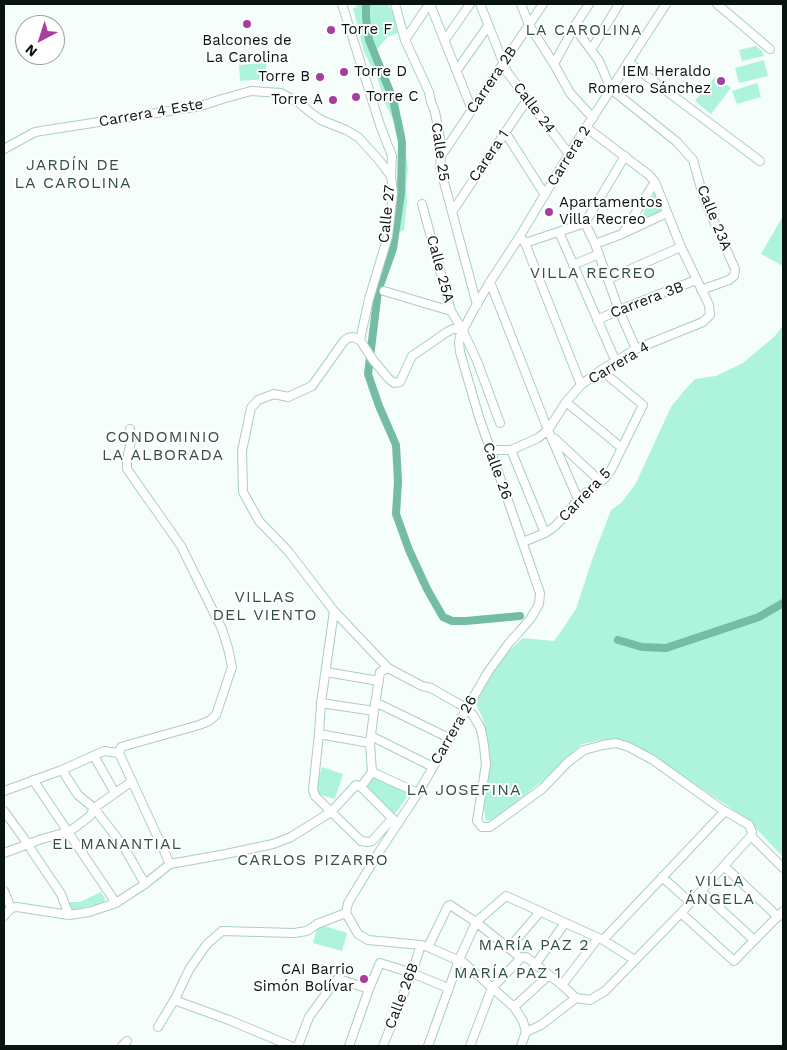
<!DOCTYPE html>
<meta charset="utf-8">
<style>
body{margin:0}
#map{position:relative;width:787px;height:1050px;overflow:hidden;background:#f6fefb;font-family:"Work Sans",sans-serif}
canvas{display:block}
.frame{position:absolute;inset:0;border:5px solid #071410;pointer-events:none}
.north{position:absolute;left:15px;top:15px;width:50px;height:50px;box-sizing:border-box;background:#fff;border:1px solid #9ca19f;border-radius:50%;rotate:220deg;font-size:14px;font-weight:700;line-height:20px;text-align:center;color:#071410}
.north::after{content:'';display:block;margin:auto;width:18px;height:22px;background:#a73d9f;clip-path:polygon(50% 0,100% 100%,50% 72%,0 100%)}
</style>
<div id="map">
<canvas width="787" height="1050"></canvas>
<div class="frame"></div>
<div class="north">N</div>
</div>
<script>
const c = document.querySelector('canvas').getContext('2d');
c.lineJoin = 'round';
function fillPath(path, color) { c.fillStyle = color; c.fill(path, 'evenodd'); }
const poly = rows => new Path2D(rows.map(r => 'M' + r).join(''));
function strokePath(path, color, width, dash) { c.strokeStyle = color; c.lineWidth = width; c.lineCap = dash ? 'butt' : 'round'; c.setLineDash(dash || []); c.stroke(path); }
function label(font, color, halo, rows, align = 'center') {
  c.font = font + ' "Work Sans",sans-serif'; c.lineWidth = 4; c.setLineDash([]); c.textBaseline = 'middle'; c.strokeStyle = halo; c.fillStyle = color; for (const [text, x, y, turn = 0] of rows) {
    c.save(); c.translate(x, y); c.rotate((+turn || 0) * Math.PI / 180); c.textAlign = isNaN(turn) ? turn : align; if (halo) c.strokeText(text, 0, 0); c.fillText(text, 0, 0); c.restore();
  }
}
fillPath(poly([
 [356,4,388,4,394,16,398,33,387,37,376,51,395,94,403,125,405,135,404,142,408,169,406,185,407,201,404,230,396,234,401,160,396,127,385,102,378,80,364,52,353,8,357,7],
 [756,46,762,51,764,56,742,61,739,50],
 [764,60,768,76,739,83,735,68],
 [266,63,267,79,240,81,239,65],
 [716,76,731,88,711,114,695,101],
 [757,83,761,97,737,104,732,91],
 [656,190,663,211,640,219],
 [783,216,783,266,761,254],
 [783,325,783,857,749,821,731,808,643,750,618,741,601,740,582,744,540,783,493,820,486,821,483,802,490,761,483,719,476,704,490,674,512,648,523,638,554,641,564,627,576,609,592,560,611,510,621,503,635,485,671,407,683,392,695,379,716,376,743,363,775,336],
 [322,767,343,774,335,799,314,793],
 [375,775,410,793,394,815,387,810,368,792,368,786],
 [101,892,105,899,104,903,73,910,68,902,80,902],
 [318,924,347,933,342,951,313,943]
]), '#aef3db');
strokePath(poly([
 [366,4,366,18,369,40,393,99,402,142,401,193,393,249,378,291,368,374,379,406,396,445,398,481,396,514,409,550,427,589,443,617,452,621,466,621,520,616],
 [618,640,642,647,666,648,759,617,783,603]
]), '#74bca4', 8);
const minor = poly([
 [342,4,380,125,392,156,391,176],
 [395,4,405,40,429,92,431,102,435,112,441,144,441,156,440,167,477,305],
 [430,4,472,110],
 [480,4,507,72,569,154],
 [521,4,529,25,554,64,570,93,593,118],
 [717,4,770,49],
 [574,27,599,61,611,89,677,142,693,160,704,199,735,269,734,276,729,280,701,290],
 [405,40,429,4],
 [445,40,470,4],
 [591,50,619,4],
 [628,62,760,161],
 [554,64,574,27,589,4],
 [457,70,488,26],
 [505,132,545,195],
 [4,149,35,132,201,106,222,99,251,91,281,93,298,102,311,113,321,120,346,130,358,137,379,160,391,176,393,193,388,236,369,299,360,340],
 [441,156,543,4],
 [422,204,451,311,463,331,477,361,500,423],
 [452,212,527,100],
 [585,223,595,244,619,310,636,349],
 [559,232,616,362],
 [623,233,655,182],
 [520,236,525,243,581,385],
 [525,243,585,223,625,156],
 [595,244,622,234,667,213],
 [573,265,599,254],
 [608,279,681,247],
 [490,282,548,430,578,499],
 [384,291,451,311],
 [597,320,619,310,696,280],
 [463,331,458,329,453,329,447,332,412,356,400,382,394,383,389,379,373,360,360,340,353,337,348,338,344,341,312,386,288,397,274,394,258,400,251,408,242,451,243,492,259,521,288,551,334,611,388,668,422,686,431,688,466,708,473,715,481,729,484,746,486,764,477,821,482,827,490,827,542,789,568,762,584,750,603,745,616,743,629,747,653,760,720,808,749,825,752,832,751,836,681,913,605,991,590,1000,576,998,541,1025,526,1032],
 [566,402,622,448],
 [555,439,600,481],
 [490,450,511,450,538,438,548,430,566,402,581,385,601,370,636,349,703,322,710,315,709,305,681,247,655,182,649,175,587,128],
 [511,450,545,533],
 [523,542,545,533,554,527,566,515,578,499,605,478,611,470,643,405,601,370],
 [334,611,321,703,319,734,313,790,315,796,361,841,367,842,372,841,392,819],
 [326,672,379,681],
 [375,702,449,738],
 [321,703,374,711],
 [319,734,370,743],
 [371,736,433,767],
 [119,753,170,864],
 [94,756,115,793],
 [62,770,78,795,94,808,124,847,145,884],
 [372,772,418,793],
 [33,780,116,903],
 [361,787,372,772,370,743,374,711,380,672,388,668],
 [4,791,62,770,104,751,119,753,121,747,199,725,209,721,216,715,232,667,228,648,222,629,181,546,127,469,127,460,131,440,130,429],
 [4,811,28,844,34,854,61,894,69,915],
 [751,836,783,868],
 [4,853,42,839,67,832,73,829,90,816,94,808,131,782],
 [724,866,778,917],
 [662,877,690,902],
 [4,891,11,908],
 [701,891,754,940],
 [11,908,17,907,69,915,89,912,116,903,145,884,170,864,226,854,273,844,291,837,331,812,356,785,361,787,398,824],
 [346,913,348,903,379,852,418,793,488,672,509,643,519,632,531,618,539,604,540,593,479,417,460,352,459,342,460,336,474,309,490,282,520,236,569,154,666,4],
 [346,913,358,934,368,940,421,945,428,947,464,963,514,1007,523,1021,526,1032,521,1046],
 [681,913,734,961,783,911],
 [4,916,11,908],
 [603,940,725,811],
 [428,947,448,906,450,905,476,922,521,958,526,957,562,985,576,998],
 [509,948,540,912],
 [535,965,565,923],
 [562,985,598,938],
 [174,1000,229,1020,291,1046],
 [514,1007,549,975],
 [158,1027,176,997,190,968,207,944,222,931,294,933,307,931,317,924,346,913],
 [122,1046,127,1041],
 [298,1046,309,1017,336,980,339,979,369,989],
 [349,1046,369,989,380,963,412,973,448,988],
 [383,1046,412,973,421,945],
 [428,1046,459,960,476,922,506,896,603,940,635,960],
 [470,1046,492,988,521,958]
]);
strokePath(minor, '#aacec1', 10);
strokePath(minor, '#fff', 8);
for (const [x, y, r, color] of [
 [247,24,5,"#a73d9f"],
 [331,30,5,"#a73d9f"],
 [344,72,5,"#a73d9f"],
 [320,77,5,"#a73d9f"],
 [721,81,5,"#a73d9f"],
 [356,97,5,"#a73d9f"],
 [333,100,5,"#a73d9f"],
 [549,212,5,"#a73d9f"],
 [364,979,5,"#a73d9f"]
]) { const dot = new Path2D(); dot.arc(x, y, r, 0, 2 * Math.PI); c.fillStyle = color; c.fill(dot); strokePath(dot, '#fff', 2); }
label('15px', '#071410', '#fff', [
 ["Torre F",341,30],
 ["Balcones de",247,41,"center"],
 ["La Carolina",247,58,"center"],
 ["Torre D",354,72],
 ["IEM Heraldo",711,72,"right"],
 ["Romero Sánchez",711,89,"right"],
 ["Torre B",310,77,"right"],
 ["Torre C",366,97],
 ["Torre A",323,100,"right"],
 ["Apartamentos",559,203],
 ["Villa Recreo",559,220],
 ["CAI Barrio",354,970,"right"],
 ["Simón Bolívar",354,987,"right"]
], 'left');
label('15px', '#071410', '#fff', [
 ["Carrera 2B",492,80,-56],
 ["Calle 24",534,108,53],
 ["Carrera 4 Este",151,113,-10],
 ["Calle 25",440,152,82],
 ["Carera 1",489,156,-56],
 ["Carrera 2",569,156,-58],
 ["Calle 27",387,214,-84],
 ["Calle 23A",714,218,68],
 ["Calle 25A",440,269,75],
 ["Carrera 3B",647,300,-21],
 ["Carrera 4",619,363,-31],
 ["Calle 26",497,471,70],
 ["Carrera 5",585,495,-46],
 ["Carrera 26",454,730,-60],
 ["Calle 26B",402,996,-69]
]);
c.letterSpacing = '1px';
label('16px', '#315147', '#fff', [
 ["LA CAROLINA",584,30],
 ["JARDÍN DE",73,165],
 ["LA CAROLINA",73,183],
 ["VILLA RECREO",593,273],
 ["CONDOMINIO",163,437],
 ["LA ALBORADA",163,455],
 ["VILLAS",265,597],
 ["DEL VIENTO",265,615],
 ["LA JOSEFINA",464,790],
 ["EL MANANTIAL",117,844],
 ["CARLOS PIZARRO",313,860],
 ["VILLA",720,881],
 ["ÁNGELA",720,899],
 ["MARÍA PAZ 2",534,945],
 ["MARÍA PAZ 1",508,973]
]);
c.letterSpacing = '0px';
</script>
